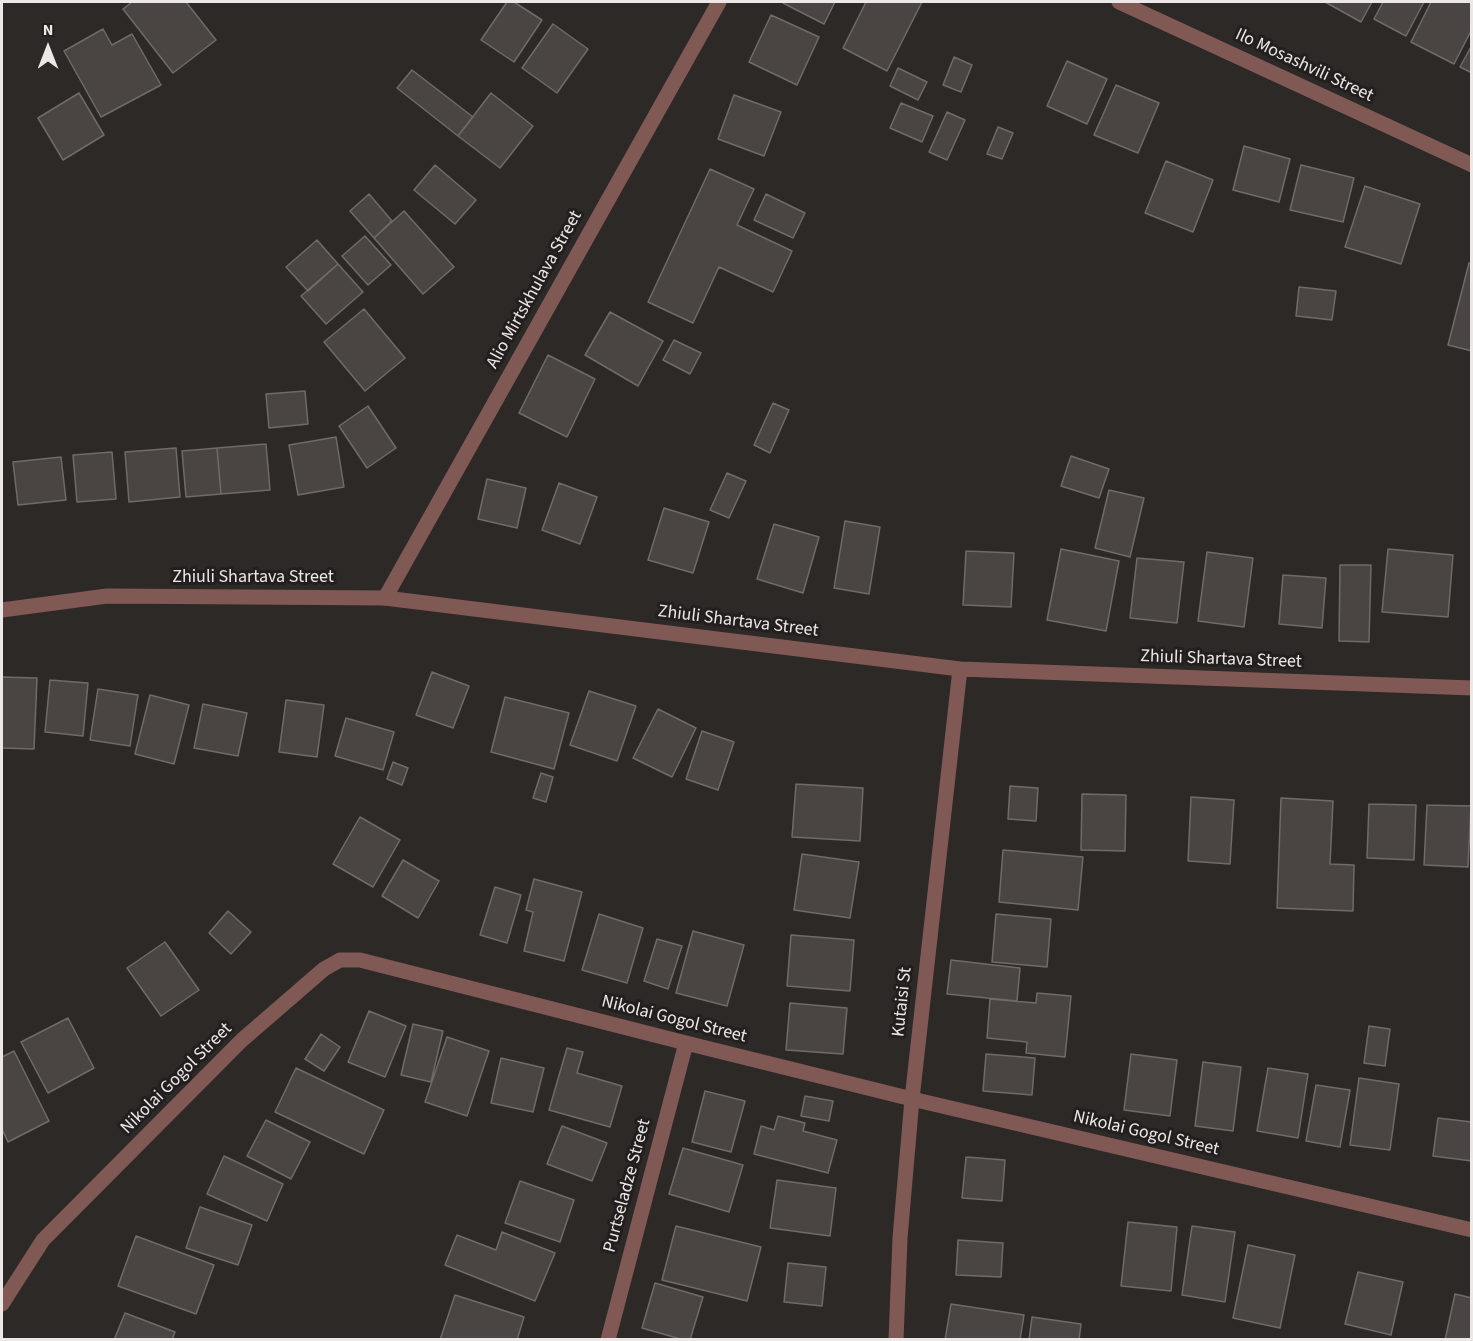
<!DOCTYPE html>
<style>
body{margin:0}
#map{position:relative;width:1473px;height:1341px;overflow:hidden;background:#2d2927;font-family:"Source Sans 3",sans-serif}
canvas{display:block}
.frame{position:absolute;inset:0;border:3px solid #ebe8e7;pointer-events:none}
.north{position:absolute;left:18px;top:18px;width:60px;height:60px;-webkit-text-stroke:4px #231f1e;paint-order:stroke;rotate:0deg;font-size:16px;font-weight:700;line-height:24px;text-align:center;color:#ebe8e7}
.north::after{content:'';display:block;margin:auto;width:21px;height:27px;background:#ebe8e7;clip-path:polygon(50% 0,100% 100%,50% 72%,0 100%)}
</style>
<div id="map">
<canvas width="1473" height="1341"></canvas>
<div class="frame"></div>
<div class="north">N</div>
</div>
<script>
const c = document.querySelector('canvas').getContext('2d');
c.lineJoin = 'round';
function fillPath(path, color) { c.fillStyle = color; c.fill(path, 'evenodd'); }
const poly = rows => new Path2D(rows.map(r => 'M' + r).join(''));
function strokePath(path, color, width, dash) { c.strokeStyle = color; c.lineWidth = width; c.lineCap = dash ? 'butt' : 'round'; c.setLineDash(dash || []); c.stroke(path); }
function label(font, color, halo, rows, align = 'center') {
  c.font = font + ' "Source Sans 3",sans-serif'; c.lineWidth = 6; c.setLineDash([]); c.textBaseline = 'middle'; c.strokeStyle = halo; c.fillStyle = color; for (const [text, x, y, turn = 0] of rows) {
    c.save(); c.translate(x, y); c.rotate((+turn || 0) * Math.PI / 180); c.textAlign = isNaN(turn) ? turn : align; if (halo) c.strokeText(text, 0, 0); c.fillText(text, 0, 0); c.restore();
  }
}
const building = poly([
 [132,2,186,2,216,40,173,73,123,9,132,2],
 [507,2,514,2,542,20,514,62,481,40,507,2],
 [784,2,835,2,824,24,783,3,784,2],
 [866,2,922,2,887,71,843,48,866,2],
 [1325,2,1372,2,1361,22,1325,2],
 [1383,2,1424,2,1406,36,1374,19,1383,2],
 [1431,2,1472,2,1472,29,1454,64,1411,42,1431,2],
 [771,15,819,37,797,85,749,62,771,15],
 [553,24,588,49,557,93,522,68,553,24],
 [103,29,112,45,132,34,161,85,101,117,64,51,103,29],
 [1472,45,1472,73,1460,67,1472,45],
 [954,57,972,65,961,92,943,85,954,57],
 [1067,61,1107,79,1087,124,1047,106,1067,61],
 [898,68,927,82,918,100,890,86,898,68],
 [412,70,473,117,458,136,397,88,412,70],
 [1116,85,1159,103,1138,153,1094,135,1116,85],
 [79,93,104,135,63,160,38,118,79,93],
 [491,93,533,126,500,168,458,136,491,93],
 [734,95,781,112,764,156,718,139,734,95],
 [901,103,933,116,922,142,890,128,901,103],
 [947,112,965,120,947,160,929,152,947,112],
 [998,127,1013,133,1002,159,987,154,998,127],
 [1244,146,1290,159,1279,202,1233,190,1244,146],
 [1166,161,1213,180,1193,232,1145,213,1166,161],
 [435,165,476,200,455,224,414,190,435,165],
 [1301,165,1354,178,1343,222,1290,210,1301,165],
 [710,169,754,189,737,225,792,251,773,292,719,267,693,323,648,302,710,169],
 [1365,186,1420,204,1401,264,1345,247,1365,186],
 [369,194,392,221,374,238,350,211,369,194],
 [766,194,805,213,793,238,754,220,766,194],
 [404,211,454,267,423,294,374,238,404,211],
 [365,236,391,265,368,285,342,256,365,236],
 [317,240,338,264,308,291,286,267,317,240],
 [1469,263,1472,263,1472,351,1448,345,1469,263],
 [338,264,363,292,326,324,301,296,338,264],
 [1299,287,1336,291,1332,320,1296,316,1299,287],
 [364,309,405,358,365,391,324,342,364,309],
 [610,312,663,341,638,386,585,355,610,312],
 [674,340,701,353,690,374,663,360,674,340],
 [548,355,595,379,567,437,519,413,548,355],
 [305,391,308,424,269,428,266,394,305,391],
 [773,403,789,410,770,453,754,445,773,403],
 [368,406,396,448,367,468,339,426,368,406],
 [336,437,344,487,298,495,289,445,336,437],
 [266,444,270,490,221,494,217,448,266,444],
 [176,448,180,497,129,502,125,452,176,448],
 [217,448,221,494,186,497,182,451,217,448],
 [112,452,116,499,77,502,73,455,112,452],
 [1071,456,1109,469,1099,498,1061,486,1071,456],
 [61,457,66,500,18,505,13,462,61,457],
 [727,473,746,481,729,518,710,510,727,473],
 [487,479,526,488,517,528,478,519,487,479],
 [559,483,597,497,580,544,542,530,559,483],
 [1109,490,1144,498,1130,557,1095,548,1109,490],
 [664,508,709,522,693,573,648,560,664,508],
 [845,521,880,527,869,594,834,588,845,521],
 [774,524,819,537,803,593,757,579,774,524],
 [1061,549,1119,561,1106,631,1047,620,1061,549],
 [1388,549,1453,555,1448,617,1382,612,1388,549],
 [966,551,1014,553,1011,607,963,605,966,551],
 [1207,552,1253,558,1244,627,1198,621,1207,552],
 [1137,558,1184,562,1177,623,1130,618,1137,558],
 [1340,565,1371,565,1369,642,1339,641,1340,565],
 [1283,575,1326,578,1322,628,1279,624,1283,575],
 [432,672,469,686,453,728,416,715,432,672],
 [2,677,37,678,34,749,2,748,2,677],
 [50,680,88,683,83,736,45,732,50,680],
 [98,689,138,695,130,746,90,740,98,689],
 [589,691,636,706,617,761,570,745,589,691],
 [150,695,189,705,174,764,135,754,150,695],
 [505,697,569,713,554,769,491,752,505,697],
 [286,700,324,705,317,757,279,752,286,700],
 [203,704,247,713,238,756,194,748,203,704],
 [658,709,696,728,672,777,633,758,658,709],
 [346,718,394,732,383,770,335,756,346,718],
 [702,731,734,742,718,790,686,779,702,731],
 [393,762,408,768,402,785,387,779,393,762],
 [541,773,553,777,546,802,533,798,541,773],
 [796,784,863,788,860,841,792,837,796,784],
 [1010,786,1038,788,1036,821,1008,819,1010,786],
 [1082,794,1126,795,1125,851,1081,850,1082,794],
 [1191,797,1234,800,1230,864,1188,861,1191,797],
 [1281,798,1333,801,1330,864,1354,865,1353,911,1277,908,1281,798],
 [1369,804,1416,805,1414,860,1367,858,1369,804],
 [1427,805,1471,806,1468,867,1424,865,1427,805],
 [360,817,400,840,373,887,333,864,360,817],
 [1003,850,1083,857,1078,910,999,902,1003,850],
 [802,854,859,862,850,918,794,910,802,854],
 [403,860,439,881,418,918,382,896,403,860],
 [534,879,582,892,564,961,524,951,533,912,526,910,534,879],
 [495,887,521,895,507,943,480,935,495,887],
 [228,911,251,932,231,954,209,933,228,911],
 [599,914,643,928,627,983,582,970,599,914],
 [996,914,1051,919,1047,967,992,962,996,914],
 [693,931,744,945,727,1006,676,993,693,931],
 [791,935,854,940,850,991,787,986,791,935],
 [657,939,682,946,668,989,644,981,657,939],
 [165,942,199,990,161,1016,127,968,165,942],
 [951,960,1020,968,1017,1001,947,994,951,960],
 [1037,993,1071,996,1065,1057,1026,1053,1027,1042,987,1038,990,999,1036,1003,1037,993],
 [790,1003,847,1008,843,1054,786,1050,790,1003],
 [369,1011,406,1026,385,1077,348,1062,369,1011],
 [68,1018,94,1068,48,1093,21,1042,68,1018],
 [413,1024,443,1031,431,1082,401,1075,413,1024],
 [1369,1026,1390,1029,1385,1066,1364,1063,1369,1026],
 [321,1034,340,1047,324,1071,305,1059,321,1034],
 [447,1037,489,1051,467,1116,425,1102,447,1037],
 [567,1048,583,1052,577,1073,622,1086,610,1127,549,1110,567,1048],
 [14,1051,49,1121,8,1142,2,1129,2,1057,14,1051],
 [986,1054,1035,1058,1032,1095,983,1091,986,1054],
 [1131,1054,1177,1060,1170,1116,1124,1110,1131,1054],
 [501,1058,544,1068,533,1112,491,1103,501,1058],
 [1203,1062,1241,1067,1233,1131,1195,1126,1203,1062],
 [296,1068,384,1110,364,1154,275,1112,296,1068],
 [1268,1068,1308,1074,1298,1138,1257,1131,1268,1068],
 [1359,1078,1399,1084,1390,1150,1350,1145,1359,1078],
 [1316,1085,1350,1090,1340,1147,1306,1141,1316,1085],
 [705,1091,745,1101,731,1152,692,1142,705,1091],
 [805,1096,833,1101,829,1121,801,1116,805,1096],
 [778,1116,805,1123,803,1131,837,1140,828,1173,754,1154,761,1126,774,1130,778,1116],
 [1438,1118,1472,1122,1472,1161,1433,1156,1438,1118],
 [266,1120,310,1142,291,1179,247,1156,266,1120],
 [562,1126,607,1143,592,1181,547,1164,562,1126],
 [683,1148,743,1165,729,1212,669,1194,683,1148],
 [224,1156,283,1184,267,1221,207,1194,224,1156],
 [966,1157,1005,1160,1002,1201,962,1198,966,1157],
 [777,1180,836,1188,830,1236,770,1228,777,1180],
 [520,1181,574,1200,560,1242,505,1223,520,1181],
 [200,1207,252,1225,238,1265,186,1248,200,1207],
 [1128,1222,1177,1227,1171,1291,1121,1286,1128,1222],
 [676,1226,761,1247,747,1301,662,1280,676,1226],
 [1192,1226,1235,1232,1225,1302,1182,1295,1192,1226],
 [502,1232,555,1253,535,1301,445,1265,457,1235,496,1250,502,1232],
 [136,1236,214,1265,196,1314,118,1286,136,1236],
 [958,1240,1003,1243,1001,1277,956,1275,958,1240],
 [1248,1245,1295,1255,1280,1328,1233,1318,1248,1245],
 [788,1263,826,1267,822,1306,784,1302,788,1263],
 [1358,1272,1403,1282,1391,1335,1345,1324,1358,1272],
 [655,1283,703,1297,690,1340,684,1340,642,1328,655,1283],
 [1455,1294,1472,1298,1472,1340,1445,1340,1455,1294],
 [455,1295,524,1317,517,1340,440,1340,455,1295],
 [951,1304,1024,1315,1020,1340,945,1340,951,1304],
 [125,1313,175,1332,172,1340,114,1340,125,1313],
 [1032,1317,1081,1324,1079,1340,1029,1340,1032,1317]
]);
fillPath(building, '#4a4543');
strokePath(building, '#706b69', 1.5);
strokePath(poly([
 [1119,2,1472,165],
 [385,598,719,2],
 [2,1304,43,1240,242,1040,324,969,340,960,360,960,686,1043,912,1099,1472,1230],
 [608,1340,686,1043]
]), '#805955', 15);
strokePath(poly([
 [2,610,107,596,385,598,960,669,1472,688],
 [896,1340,900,1238,912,1099,960,669]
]), '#805955', 15);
label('18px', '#ebe8e7', '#231f1e', [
 ["Ilo Mosashvili Street",1304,66,25],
 ["Alio Mirtskhulava Street",535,290,-61],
 ["Zhiuli Shartava Street",253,578],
 ["Zhiuli Shartava Street",738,622,7],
 ["Zhiuli Shartava Street",1221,660,2],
 ["Kutaisi St",903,1002,-84],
 ["Nikolai Gogol Street",674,1020,14],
 ["Nikolai Gogol Street",177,1079,-45],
 ["Nikolai Gogol Street",1146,1134,13],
 ["Purtseladze Street",628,1186,-75]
]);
</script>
